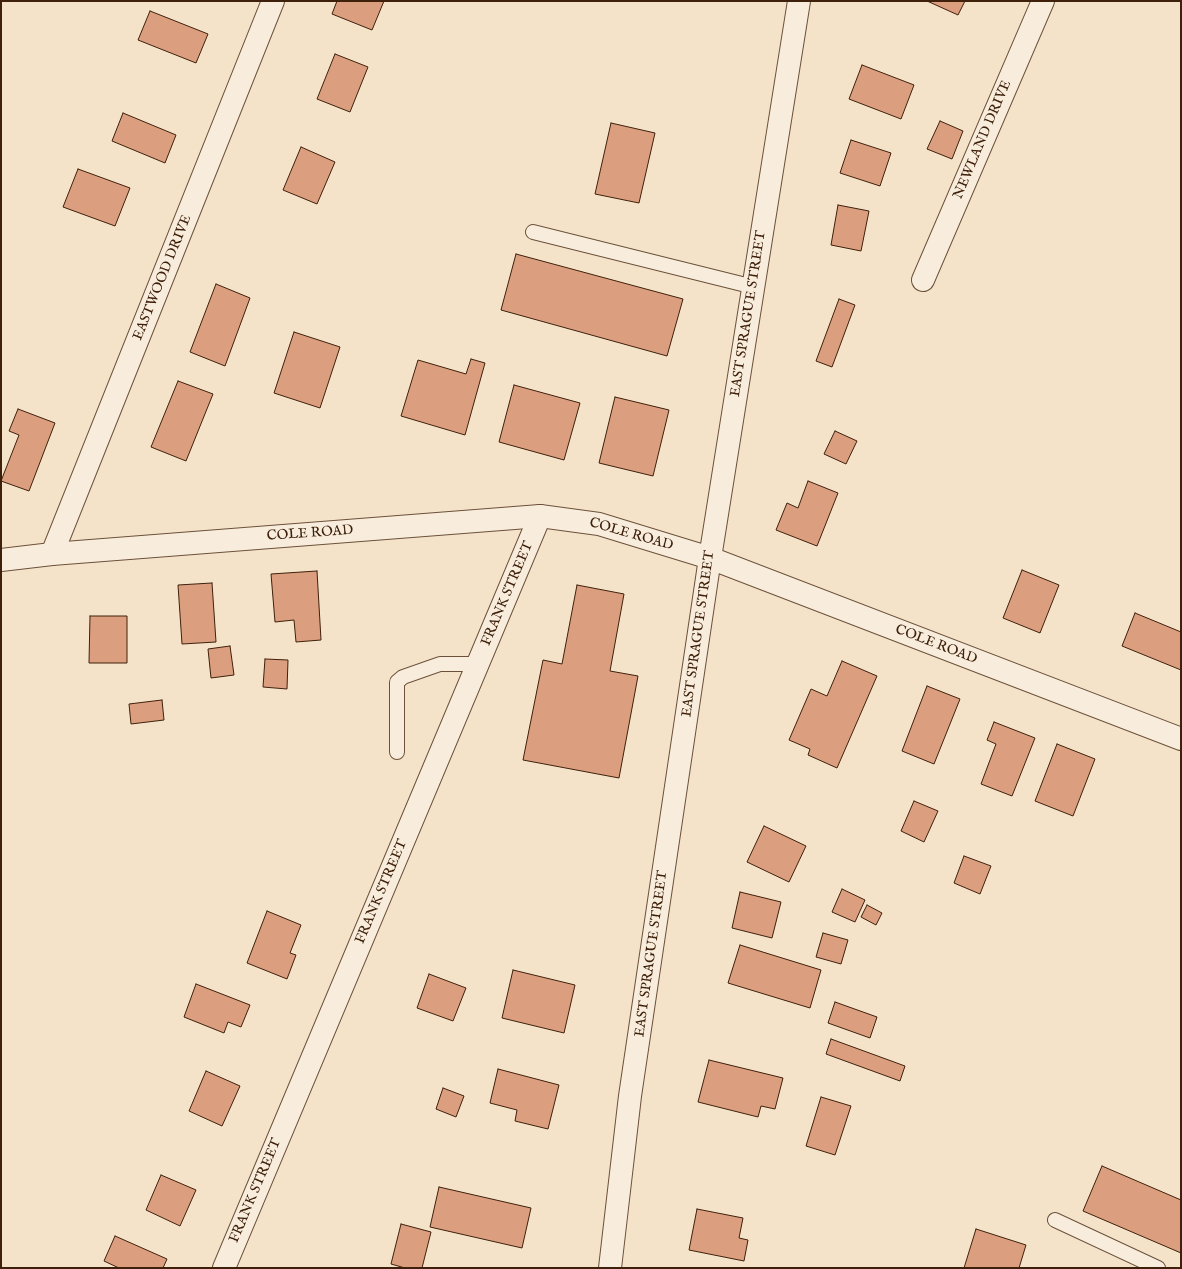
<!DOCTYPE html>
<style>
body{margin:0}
#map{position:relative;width:1182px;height:1269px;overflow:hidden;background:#f5e3c9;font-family:"IM FELL English",serif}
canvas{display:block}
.frame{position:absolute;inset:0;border:2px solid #3e200b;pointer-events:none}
</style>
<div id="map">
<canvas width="1182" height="1269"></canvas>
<div class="frame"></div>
</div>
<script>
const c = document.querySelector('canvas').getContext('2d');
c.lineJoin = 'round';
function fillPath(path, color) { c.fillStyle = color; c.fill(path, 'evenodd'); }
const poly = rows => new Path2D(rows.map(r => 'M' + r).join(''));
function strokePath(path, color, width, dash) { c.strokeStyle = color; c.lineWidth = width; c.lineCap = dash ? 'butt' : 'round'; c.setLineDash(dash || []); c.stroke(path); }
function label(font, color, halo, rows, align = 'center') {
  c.font = font + ' "IM FELL English",serif'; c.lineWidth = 3; c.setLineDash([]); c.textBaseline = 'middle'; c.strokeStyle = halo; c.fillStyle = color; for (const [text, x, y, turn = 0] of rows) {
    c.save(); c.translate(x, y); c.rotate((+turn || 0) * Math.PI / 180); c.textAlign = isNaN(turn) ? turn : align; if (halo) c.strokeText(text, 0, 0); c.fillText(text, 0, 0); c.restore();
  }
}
const building = poly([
 [337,1,384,1,372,30,332,14,337,1],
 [927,1,965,1,958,15,927,1],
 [150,11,208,34,196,63,138,40,150,11],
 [335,54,368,67,350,112,317,99,335,54],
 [862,65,914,85,901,119,849,99,862,65],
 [123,113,176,135,165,163,112,141,123,113],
 [940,121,963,131,952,159,927,149,940,121],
 [611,123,655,133,639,203,595,194,611,123],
 [851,140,891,153,880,186,840,173,851,140],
 [301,147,335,162,317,204,283,190,301,147],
 [78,169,130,188,115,226,63,207,78,169],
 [838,205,869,211,861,251,831,245,838,205],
 [516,254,683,299,667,356,501,310,516,254],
 [216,284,250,298,225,366,190,352,216,284],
 [839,299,855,305,832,367,816,361,839,299],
 [294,332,340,347,320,408,274,393,294,332],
 [471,359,485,363,465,435,401,416,418,360,466,374,471,359],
 [178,381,213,394,186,461,151,447,178,381],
 [514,385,580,403,564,460,499,442,514,385],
 [615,397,669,410,653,476,599,463,615,397],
 [18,409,55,423,29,491,1,481,19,435,9,431,18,409],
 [835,431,857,441,846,464,824,454,835,431],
 [808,481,838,493,817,546,776,530,787,503,798,508,808,481],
 [1022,570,1059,585,1040,633,1003,618,1022,570],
 [317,571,321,640,296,642,294,620,275,622,271,574,317,571],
 [212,583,216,642,182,644,178,585,212,583],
 [577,585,624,594,610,671,638,676,619,778,523,760,543,660,562,664,577,585],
 [1135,613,1181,632,1181,670,1122,646,1135,613],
 [90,616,127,616,127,663,89,663,90,616],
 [230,646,234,675,211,678,208,649,230,646],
 [265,659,288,660,287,689,263,687,265,659],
 [842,661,877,676,837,768,808,755,810,749,789,740,811,689,827,696,842,661],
 [927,686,960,699,934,764,902,751,927,686],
 [162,700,164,720,131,724,129,704,162,700],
 [994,722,1035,738,1012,796,981,784,996,744,987,740,994,722],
 [1057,744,1095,759,1073,816,1035,801,1057,744],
 [914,801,938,811,924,842,901,831,914,801],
 [764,826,806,846,789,882,747,862,764,826],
 [964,856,991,866,980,894,954,883,964,856],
 [842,889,865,900,855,922,832,912,842,889],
 [740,892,781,902,772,938,732,928,740,892],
 [867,905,882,913,876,925,861,917,867,905],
 [267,911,301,925,290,953,296,955,287,979,247,963,267,911],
 [823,933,848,940,841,964,816,957,823,933],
 [740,945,821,970,810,1008,728,983,740,945],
 [513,970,575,985,564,1033,502,1018,513,970],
 [429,974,466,988,453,1021,417,1008,429,974],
 [196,984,250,1005,241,1027,228,1022,224,1033,184,1017,196,984],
 [835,1002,877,1017,870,1038,828,1023,835,1002],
 [831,1039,905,1066,900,1081,826,1054,831,1039],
 [709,1060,783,1078,775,1109,761,1106,758,1117,698,1102,709,1060],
 [498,1069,559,1085,548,1129,515,1121,517,1110,490,1103,498,1069],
 [206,1071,240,1086,222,1126,189,1111,206,1071],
 [443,1088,464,1096,456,1117,436,1109,443,1088],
 [821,1097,851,1106,835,1155,806,1146,821,1097],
 [1102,1166,1181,1200,1181,1253,1083,1211,1102,1166],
 [161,1175,196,1190,180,1226,146,1210,161,1175],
 [439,1187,531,1208,522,1248,430,1227,439,1187],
 [697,1209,743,1218,739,1238,748,1240,744,1261,689,1250,697,1209],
 [401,1224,431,1232,422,1268,405,1268,391,1264,401,1224],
 [976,1229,1026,1245,1019,1268,964,1268,976,1229],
 [115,1236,167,1259,163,1268,119,1268,104,1261,115,1236]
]);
fillPath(building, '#db9e7f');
strokePath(building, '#3e200b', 1);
const service = poly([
 [533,232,754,287],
 [397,752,397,682,403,677,440,664,478,664],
 [1055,1220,1158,1268]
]);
const minor = poly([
 [923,280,1043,1],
 [52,554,273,1],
 [224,1268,540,516]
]);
const tertiary = poly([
 [1,560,52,554,540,516,599,524,710,558,1181,739],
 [610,1268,630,1096,710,558,799,1]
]);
strokePath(service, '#6c513a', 16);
strokePath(minor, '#6c513a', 24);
strokePath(tertiary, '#6c513a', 24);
strokePath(service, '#f8eddc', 14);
strokePath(minor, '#f8eddc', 22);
strokePath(tertiary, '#f8eddc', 22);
label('14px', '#3e200b', '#f8eddc', [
 ["NEWLAND DRIVE",983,140,-67],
 ["EASTWOOD DRIVE",163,278,-68],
 ["EAST SPRAGUE STREET",749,314,-81],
 ["COLE ROAD",310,534,-4],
 ["COLE ROAD",631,535,16],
 ["FRANK STREET",508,594,-67],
 ["EAST SPRAGUE STREET",699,634,-82],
 ["COLE ROAD",936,645,21],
 ["FRANK STREET",382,892,-67],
 ["EAST SPRAGUE STREET",652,954,-82],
 ["FRANK STREET",256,1191,-67]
]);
</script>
